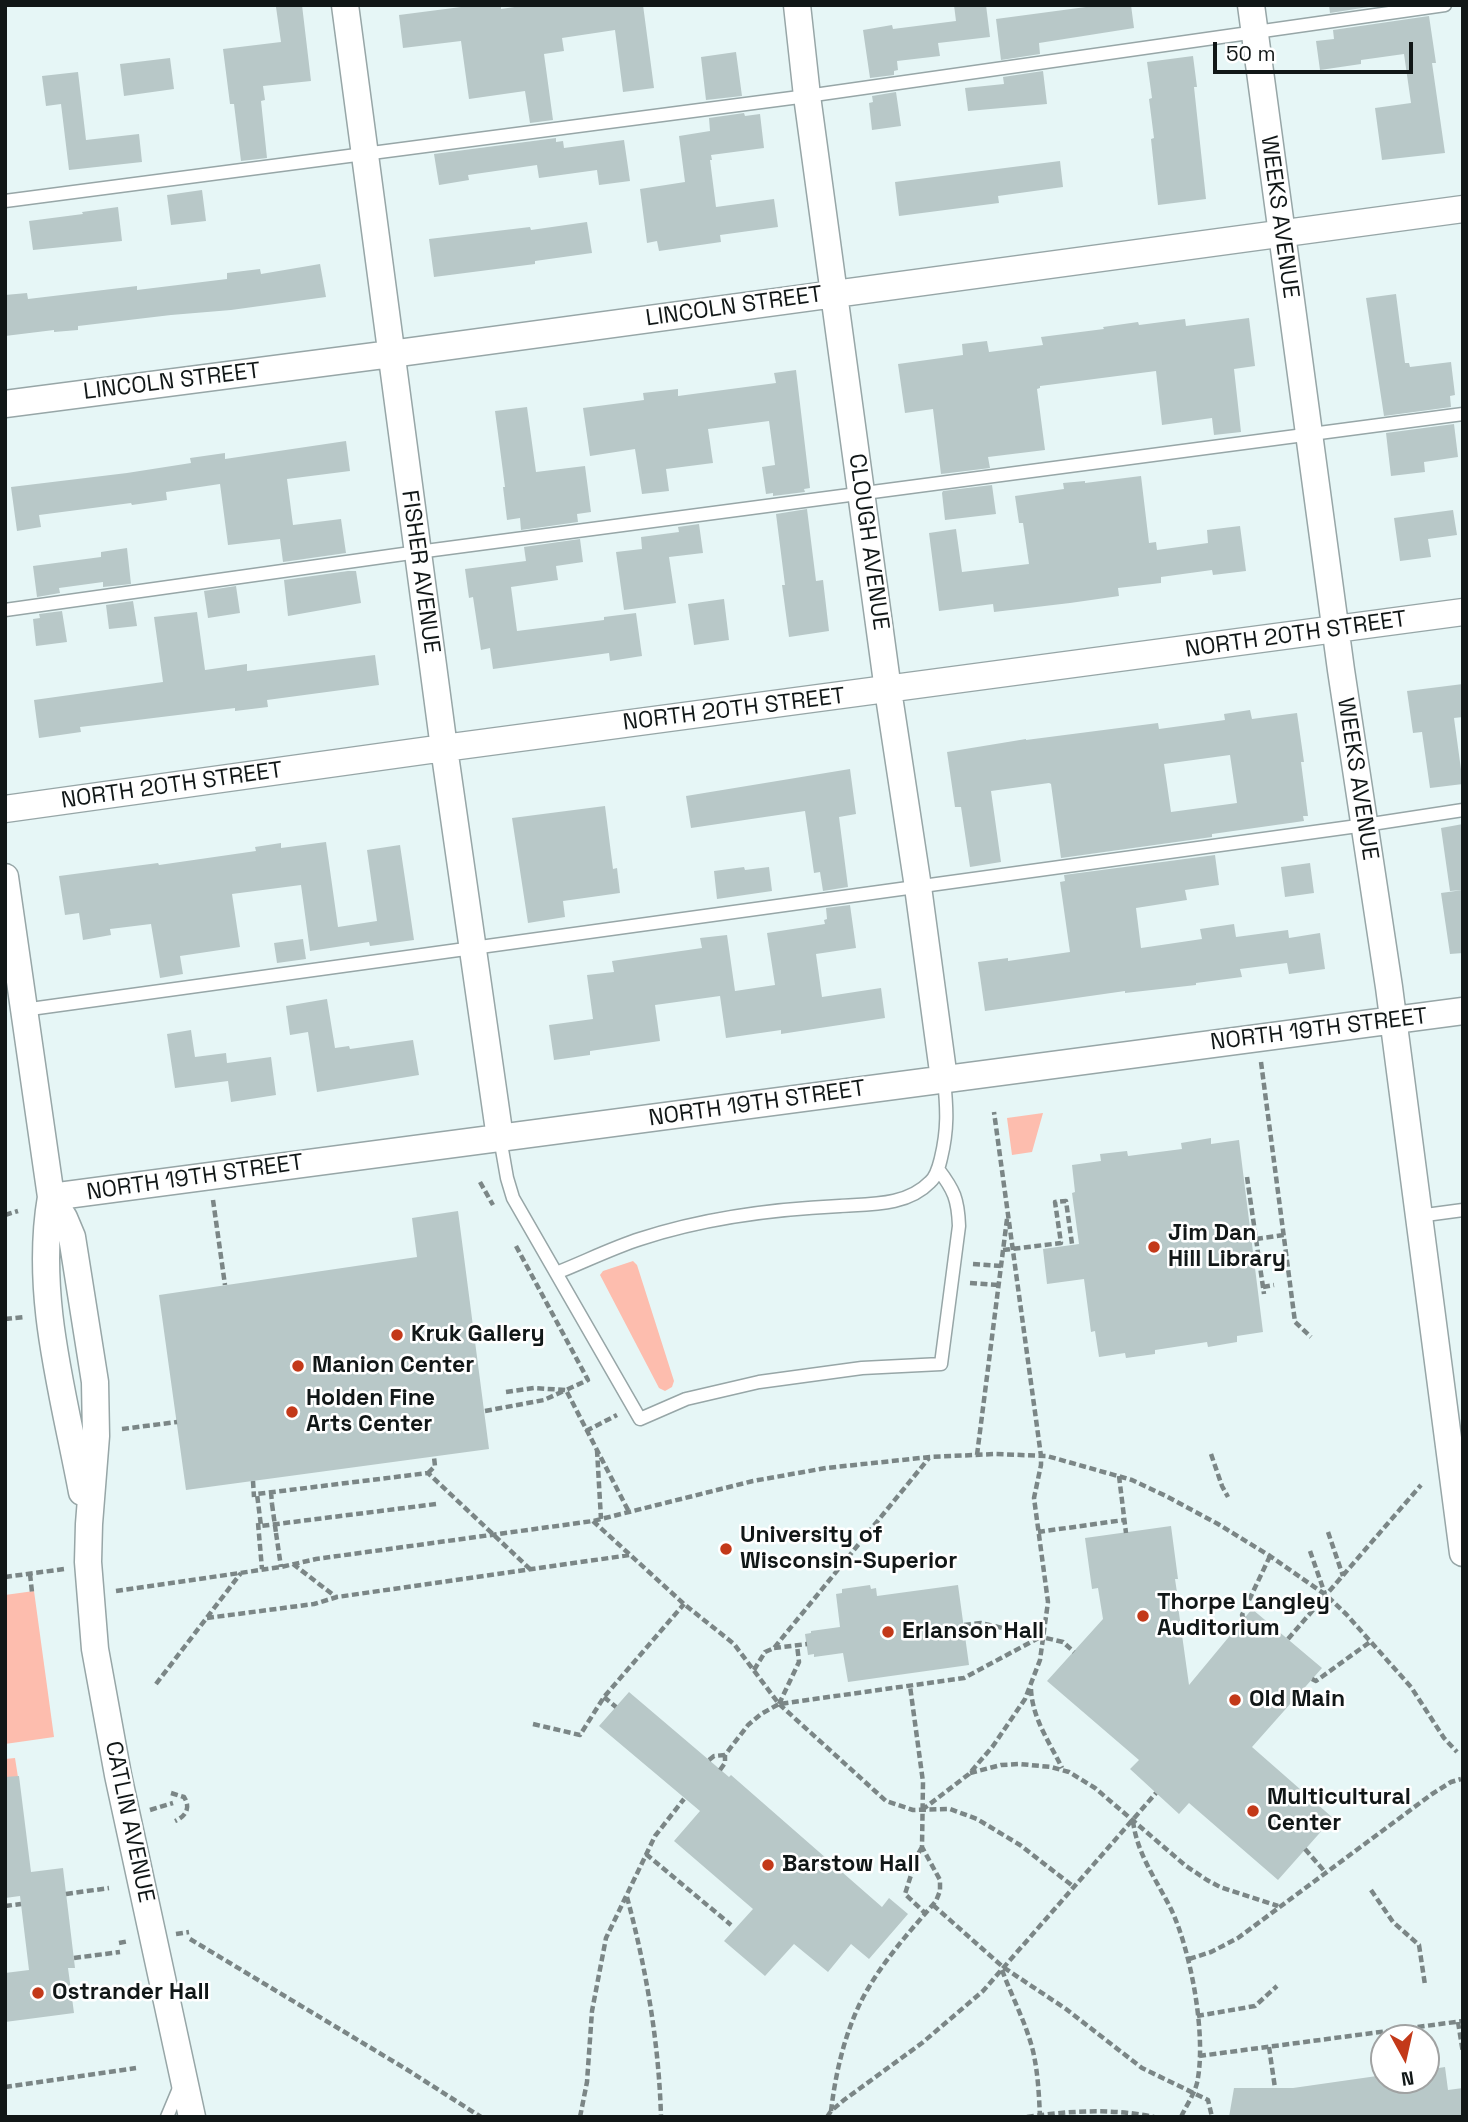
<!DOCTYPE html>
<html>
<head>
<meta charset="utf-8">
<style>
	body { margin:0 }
	#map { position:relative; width:1468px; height:2122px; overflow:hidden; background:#e6f6f6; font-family:"Space Grotesk",sans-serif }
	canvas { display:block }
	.frame { position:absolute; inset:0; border:7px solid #111717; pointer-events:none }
	.north { position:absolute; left:1370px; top:2024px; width:70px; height:70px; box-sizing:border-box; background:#fff; border:2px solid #a0a2a2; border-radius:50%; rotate:172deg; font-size:19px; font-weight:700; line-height:28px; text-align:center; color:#111717 }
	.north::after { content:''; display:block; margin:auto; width:24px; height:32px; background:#c33919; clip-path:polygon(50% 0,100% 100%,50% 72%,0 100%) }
	.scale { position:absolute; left:1213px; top:42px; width:200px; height:32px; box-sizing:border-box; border:4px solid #111717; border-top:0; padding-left:9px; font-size:21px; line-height:24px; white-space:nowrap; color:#111717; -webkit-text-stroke:5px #fff; paint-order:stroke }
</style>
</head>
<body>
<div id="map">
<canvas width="1468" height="2122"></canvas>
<div class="frame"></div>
<div class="north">N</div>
<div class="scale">50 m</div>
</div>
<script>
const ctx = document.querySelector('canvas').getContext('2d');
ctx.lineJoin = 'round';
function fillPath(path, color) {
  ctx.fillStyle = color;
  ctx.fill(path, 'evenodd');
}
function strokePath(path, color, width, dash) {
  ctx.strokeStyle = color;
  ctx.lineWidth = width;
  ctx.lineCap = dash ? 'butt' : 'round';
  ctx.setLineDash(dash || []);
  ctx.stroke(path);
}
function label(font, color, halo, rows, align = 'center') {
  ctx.font = font + ' "Space Grotesk",sans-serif';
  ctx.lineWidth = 5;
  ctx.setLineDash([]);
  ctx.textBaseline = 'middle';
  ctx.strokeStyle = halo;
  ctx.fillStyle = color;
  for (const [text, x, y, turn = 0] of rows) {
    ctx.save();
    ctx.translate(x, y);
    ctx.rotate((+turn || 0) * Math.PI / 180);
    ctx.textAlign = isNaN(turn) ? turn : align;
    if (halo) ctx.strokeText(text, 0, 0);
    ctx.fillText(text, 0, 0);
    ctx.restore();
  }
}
fillPath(new Path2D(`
	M1043,1113L1032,1152L1012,1155L1007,1118Z
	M633,1261L637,1265L674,1381L672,1387L665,1391L659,1388L600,1275L603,1271Z
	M34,1591L54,1737L5,1744V1595Z
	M15,1758L20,1790L5,1792V1759Z`), '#fdbdae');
fillPath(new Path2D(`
	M302,5L311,81L263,86L265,100L261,101L267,158L241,161L234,104H230L223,49L281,42L276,7Z
	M461,5H501V9L528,5H643L654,88L623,92L615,30L562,38L564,51L544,54L553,120L530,123L525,91L469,99L461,41L403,48L399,15L461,7Z
	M954,5H986L990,37L938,43L940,56L897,61L898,70L894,71V75L870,78L863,30L892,25L893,29L956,21Z
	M1101,5H1131L1134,28L1039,43L1040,54L1001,60L996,19Z
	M1329,5H1381L1330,13Z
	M1429,16L1436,63H1432L1445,153L1382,160L1375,108L1411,103L1404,54L1361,60V64L1320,70L1316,41L1334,39L1333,30Z
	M736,52L742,96L706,100L701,57Z
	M1193,56L1197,87H1194L1206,199L1158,205L1151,139L1154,138L1149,99L1152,98L1147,62Z
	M170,58L174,89L124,96L120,64Z
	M1043,71L1047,104L968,111L965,88L1004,84L1003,77Z
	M78,72L86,140L139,134L142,162L69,170L61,104L46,106L42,76Z
	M896,92L901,126L872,130L869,103L873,102L872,96Z
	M744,113L745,116L760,114L764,148L711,155L712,160H710L716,207L774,199L778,227L720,235L721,242L659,251L657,241L647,243L640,189L685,182L679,136L710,131L709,118Z
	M556,138V142L563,141L564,148L624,140L630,181L599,185L597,170L539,178L537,165L468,175L469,180L439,185L434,154Z
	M1060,161L1063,187L998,196L999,203L899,216L895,182Z
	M202,190L206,221L171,225L167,195Z
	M118,207L122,241L33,250L29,221L83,214L82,212Z
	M587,222L592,253L535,261V264L434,277L429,239L530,227L531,230Z
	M320,264L326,297L231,310L171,315L78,326V330L54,332V330L5,336V295L27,293L28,299L137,286V290L227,279V273L260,269L261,274Z
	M1396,294L1405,363H1409L1410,367L1451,362L1455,395L1450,396L1451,407L1384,416L1366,298Z
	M1249,318L1255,366L1234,369L1241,432L1214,435L1212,418L1162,425L1156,371L1040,386V388L1037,389L1045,450L988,457L990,468L941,474L933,409L905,413L898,364L963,355L962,344L987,341L989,352L1043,345L1041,337L1104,329L1103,327L1138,322L1139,325L1185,319L1186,326Z
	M796,370L810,488L804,489L805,492L773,496V493L766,494L762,467L775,465L769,421L708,429L713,463L666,469L669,491L642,494L635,449L590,456L583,408L644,400L643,393L678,389V396L776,383L774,373Z
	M527,407L536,472L585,466L591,512L577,514L578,522L521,530L520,518L507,520L503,487H505L495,411Z
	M1454,424L1458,457L1424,462L1425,472L1391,476L1386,433Z
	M346,441L350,471L287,479L293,525L341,519L346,553L283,562L280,539L228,545L220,484L166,492L167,500L132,505L131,503L39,515L41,527L17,531L11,487L127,473L191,463L190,458L225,453V459Z
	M1141,476L1149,543L1156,542L1157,550L1208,543L1207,530L1240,526L1246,571L1213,575L1212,570L1161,577V583L1118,588L1119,596L1070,603L994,612L993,604L939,611L929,533L956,529L962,572L1029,564L1023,523H1019L1015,496L1064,489L1063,483L1085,481V483Z
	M992,485L996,514L945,520L942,493L943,491Z
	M807,509L816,581L823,580L829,631L789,637L782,585H785L776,514Z
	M1453,510L1457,535L1428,539L1431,557L1400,561L1394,518Z
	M699,524L703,553L669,557L676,603L624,610L616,552L642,549L641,537L679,532L678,527Z
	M580,539L583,562L556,566L558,580L511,587L517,631L604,620V617L636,613L642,656L610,661L609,653L493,669L490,648L481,650L473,597L469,598L465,569L526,561L524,547Z
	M127,548L131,584L103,587V582L59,588L60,593L37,597L33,566L101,557V552Z
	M348,571H356L361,603L288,616L284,580Z
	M236,586L240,613L208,618L204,591Z
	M724,599L729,640L694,645L688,604Z
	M133,601L137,626L109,629L106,605Z
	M62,611L67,642L36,646L33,619L40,618L39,614Z
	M197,612L205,670L247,664V671L375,655L379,685L267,700L268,707L235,711V708L80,727L81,732L39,738L34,700L163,682L154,617Z
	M1463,684V717L1454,718L1463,784L1430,788L1422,732L1413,733L1407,691Z
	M1250,710L1252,719L1297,713L1304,762H1301L1308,816H1303L1304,821L1212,834V837L1061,858L1051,784L1049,783L991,791L1001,862L970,867L961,807H955L947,752L1026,739V740L1158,723L1159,729L1225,720L1224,714ZM1230,755L1237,803L1171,812L1164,764Z
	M850,769L856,814L839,817L848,887L823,891L820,872L814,873L805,811L691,828L686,796Z
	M605,806L613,869L617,868L620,893L563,901L565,917L528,923L512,818Z
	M1463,824V890L1450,891L1441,828Z
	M326,842L338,927L377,921L367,850L400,845L414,940L370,946L369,942L310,951L301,885L232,894L240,947L180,956L183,974L160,978L151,924L110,929L111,935L83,940L79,913L65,915L59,876L158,863L159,865L256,851L255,847L281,843V848Z
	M1215,855L1219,885L1185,890L1187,900L1136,908L1141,948L1202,939L1200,929L1234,924L1236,937L1288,930L1289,938L1320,933L1325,969L1289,974L1287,963L1240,969L1242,977L1196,983V985L1125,993V991L985,1011L978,962L1008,958V961L1070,952L1060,882L1065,881L1064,875Z
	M1310,863L1314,893L1285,897L1281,867Z
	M744,867L745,870L769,867L772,891L717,899L714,871Z
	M1463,890V953L1450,954L1441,893Z
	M850,905L856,948L816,954L822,997L881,988L885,1018L781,1034V1030L726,1038L720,996L655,1005L660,1041L590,1051V1055L554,1060L549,1025L593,1019L587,975L614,972L612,961L702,948L700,938L727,935L735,991L775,985L767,933L825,924L824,920L827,919L826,908Z
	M303,939L306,959L277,963L274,943Z
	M327,999L335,1048L349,1046L350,1049L413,1040L419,1075L317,1092L308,1032L290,1035L286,1006Z
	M191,1030L195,1057L226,1053L227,1063L271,1057L276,1095L231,1102L228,1081L175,1088L167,1034Z
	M1211,1138V1144L1239,1140L1263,1332L1237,1336V1342L1208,1347L1207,1342L1155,1350V1354L1126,1358L1125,1353L1099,1357L1095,1331L1091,1332L1084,1279L1047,1284L1043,1249L1079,1244L1072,1193L1075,1192L1072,1165L1101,1161L1100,1154L1127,1151L1128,1156L1182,1149L1181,1143Z
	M458,1211L489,1449L186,1490L159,1295L417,1257L412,1218Z
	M1171,1526L1178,1579H1175L1178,1599H1177L1189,1685L1252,1609L1322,1668L1252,1747L1333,1818L1278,1880L1189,1803L1179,1814L1130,1769L1139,1760L1047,1681L1103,1619L1098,1588L1092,1589L1085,1538Z
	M870,1585L871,1589L876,1588L877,1596L958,1585L969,1665L848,1682L843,1653L814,1657V1654L808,1655L805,1634L811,1633V1631L840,1627L836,1594L842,1593V1589Z
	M629,1692L729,1777L731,1775L882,1907L889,1898L908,1914L869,1959L851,1944L828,1972L794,1944L765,1976L724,1941L753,1909L674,1841L700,1811L599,1726Z
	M19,1776L31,1872L63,1868L75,1968H68L74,2013L5,2022V1973L29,1970L20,1896L5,1898V1777Z
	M1445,2067L1448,2090L1463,2088V2117H1229L1234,2088H1293L1384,2075V2080H1426V2070Z`), '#b8c8c8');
const service = new Path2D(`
	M5,201L807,96L1445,5
	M5,610L418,552L1463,414
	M23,1010L1365,825L1463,810
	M500,1138L507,1178L513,1198L640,1419L686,1399L759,1382L862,1368L941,1364L959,1226C958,1199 954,1190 938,1169
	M1418,1216L1463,1210
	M556,1273C584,1262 612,1248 640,1239C704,1218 773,1209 840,1206C870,1204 907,1206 930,1182C937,1176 939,1166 941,1158C948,1129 947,1109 944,1079
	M167,2117L180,2086`);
const minor = new Path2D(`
	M345,5L444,748L500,1138
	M797,5L807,96L888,690L918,887L944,1079
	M1251,5L1341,670L1389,987L1463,1553
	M5,404L391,354L1463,209
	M5,809L444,748L1463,612
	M5,877L51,1197C34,1296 64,1395 82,1492
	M51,1197L1463,1011
	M51,1197L64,1218L72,1237L95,1382L96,1436L89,1524L88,1562L95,1649L118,1775L192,2117`);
strokePath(service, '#97a6a7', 15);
strokePath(minor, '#97a6a7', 29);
strokePath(new Path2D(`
	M1261,1062L1295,1322L1311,1337
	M5,1123H6
	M1247,1177L1264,1294
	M480,1182L493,1205
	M213,1200L225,1285
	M5,1215L18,1211
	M1256,1239L1284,1235
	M516,1246L588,1380L566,1390L629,1512
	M1003,1250L1061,1243L1055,1202L1066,1201L1072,1244
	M973,1264L1001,1266
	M970,1283L998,1285
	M1263,1287L1274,1285
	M5,1319L24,1317
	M506,1392L534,1388L565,1390
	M485,1411L544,1400L566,1390
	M122,1429L177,1422
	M586,1431L617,1415
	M597,1450L601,1519
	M1211,1454L1222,1486L1228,1497
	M977,1455L1007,1219
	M428,1473L435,1466L434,1457
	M1119,1476L1126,1533
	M253,1481L254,1497
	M271,1492L272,1504
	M436,1504L261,1526L257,1494L428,1473L531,1570
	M593,1521L684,1604L734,1644L779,1704L886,1801L913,1810L950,1809L977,1819L1020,1845L1074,1887
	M258,1523L262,1569
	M1038,1532L1124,1520
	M1328,1532L1343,1576
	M276,1533L281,1567
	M1310,1551L1325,1594
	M293,1564L336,1597
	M30,1574L32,1592
	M5,1577L64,1569
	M116,1591L281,1567L316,1559L593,1521L753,1481L826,1468L930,1457L995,1454L1047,1456L1132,1480L1166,1496L1218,1524L1270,1556L1326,1595L1346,1614L1411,1687L1444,1738L1457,1752
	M207,1618L314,1604L337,1597L630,1555
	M1244,1619L1242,1615L1270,1556
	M1288,1639L1421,1485
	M774,1648L807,1644
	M754,1670L765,1652L774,1648L929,1458
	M1312,1679L1316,1681L1370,1642
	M156,1684L241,1573
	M1031,1689C1032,1718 1050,1743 1062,1768
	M604,1697L616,1707
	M779,1704L799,1662L797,1645
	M533,1724L580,1735L604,1697L684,1604
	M709,1760L714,1756L725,1755
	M720,1770L725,1763V1755L748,1725L761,1714L779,1704L964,1678L1044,1635
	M970,1773L1001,1765L1020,1764L1051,1767L1069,1772L1095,1788L1186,1866L1207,1880L1220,1887L1278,1906
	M171,1793L184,1797C191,1808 186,1816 175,1821
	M150,1810L173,1803
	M922,1810L969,1774L993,1746L1025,1699L1040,1660L1048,1602L1034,1498L1041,1465V1456L994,1112
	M1133,1821C1137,1854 1156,1879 1171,1909C1191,1951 1207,2037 1197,2083C1194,2095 1186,2106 1181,2117
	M922,1847L917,1856L905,1894L925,1913
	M1305,1849L1325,1872
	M646,1854L731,1925
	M1371,1890L1393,1922L1419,1945L1425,1985
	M66,1894L109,1888
	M627,1897C646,1968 659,2043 661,2117
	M933,1905L1003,1967L1066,2009L1142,2068L1208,2100L1212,2117
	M5,1906L21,1904
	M176,1934L189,1932
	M190,1939L406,2069L481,2117
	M119,1943L129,1941
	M74,1958L120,1952
	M1189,1959L1211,1952L1238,1938L1432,1794L1451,1782L1461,1779
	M1002,1970C1012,1997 1026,2023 1033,2051C1038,2073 1039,2095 1040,2117
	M1197,2016L1255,2006L1277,1986
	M1458,2022L1463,2053
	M1269,2047L1275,2088
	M1199,2056L1463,2021
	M5,2087L136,2068
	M831,2111C836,2069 847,2023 869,1987C888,1955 912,1929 936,1901L940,1891V1880L922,1847L923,1782L910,1686
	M580,2117L587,2082L592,2011L606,1938L655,1836L684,1799
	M827,2117L831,2111L844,2100L922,2043L983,1991L1156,1793
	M1027,2117C1068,2111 1112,2108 1154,2117`), '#7b8686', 4.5, [7, 3.5]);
strokePath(service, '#fff', 12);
strokePath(minor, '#fff', 26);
strokePath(new Path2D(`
	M272,1504L276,1533
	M964,1625L981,1623L1063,1642L1074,1652`), '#7b8686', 4.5, [7, 3.5]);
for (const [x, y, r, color] of [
	[1154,1247,7,"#c33919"],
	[397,1335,7,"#c33919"],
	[298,1366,7,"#c33919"],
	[292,1412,7,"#c33919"],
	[726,1549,7,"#c33919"],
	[1143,1616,7,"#c33919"],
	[888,1632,7,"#c33919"],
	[1235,1700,7,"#c33919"],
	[1253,1811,7,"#c33919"],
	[768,1865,7,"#c33919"],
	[38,1993,7,"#c33919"]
]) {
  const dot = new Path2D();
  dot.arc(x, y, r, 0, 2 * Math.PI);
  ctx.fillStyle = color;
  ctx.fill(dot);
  strokePath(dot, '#fff', 2.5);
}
label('23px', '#111717', '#fff', [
	["WEEKS AVENUE",1279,217,82],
	["LINCOLN STREET",734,307,-8],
	["LINCOLN STREET",172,382,-7],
	["CLOUGH AVENUE",868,542,82],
	["FISHER AVENUE",420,572,82],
	["NORTH 20TH STREET",1296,635,-8],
	["NORTH 20TH STREET",734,710,-7],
	["WEEKS AVENUE",1357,779,81],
	["NORTH 20TH STREET",172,786,-8],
	["NORTH 19TH STREET",1319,1030,-7],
	["NORTH 19TH STREET",757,1104,-8],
	["NORTH 19TH STREET",195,1178,-8],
	["CATLIN AVENUE",129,1822,78]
]);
label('bold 23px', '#111717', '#fff', [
	["Jim Dan",1168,1234],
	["Hill Library",1168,1260],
	["Kruk Gallery",411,1335],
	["Manion Center",312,1366],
	["Holden Fine",306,1399],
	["Arts Center",306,1425],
	["University of",740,1536],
	["Wisconsin-Superior",740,1562],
	["Thorpe Langley",1157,1603],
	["Auditorium",1157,1629],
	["Erlanson Hall",902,1632],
	["Old Main",1249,1700],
	["Multicultural",1267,1798],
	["Center",1267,1824],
	["Barstow Hall",782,1865],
	["Ostrander Hall",52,1993]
], 'left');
</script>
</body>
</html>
